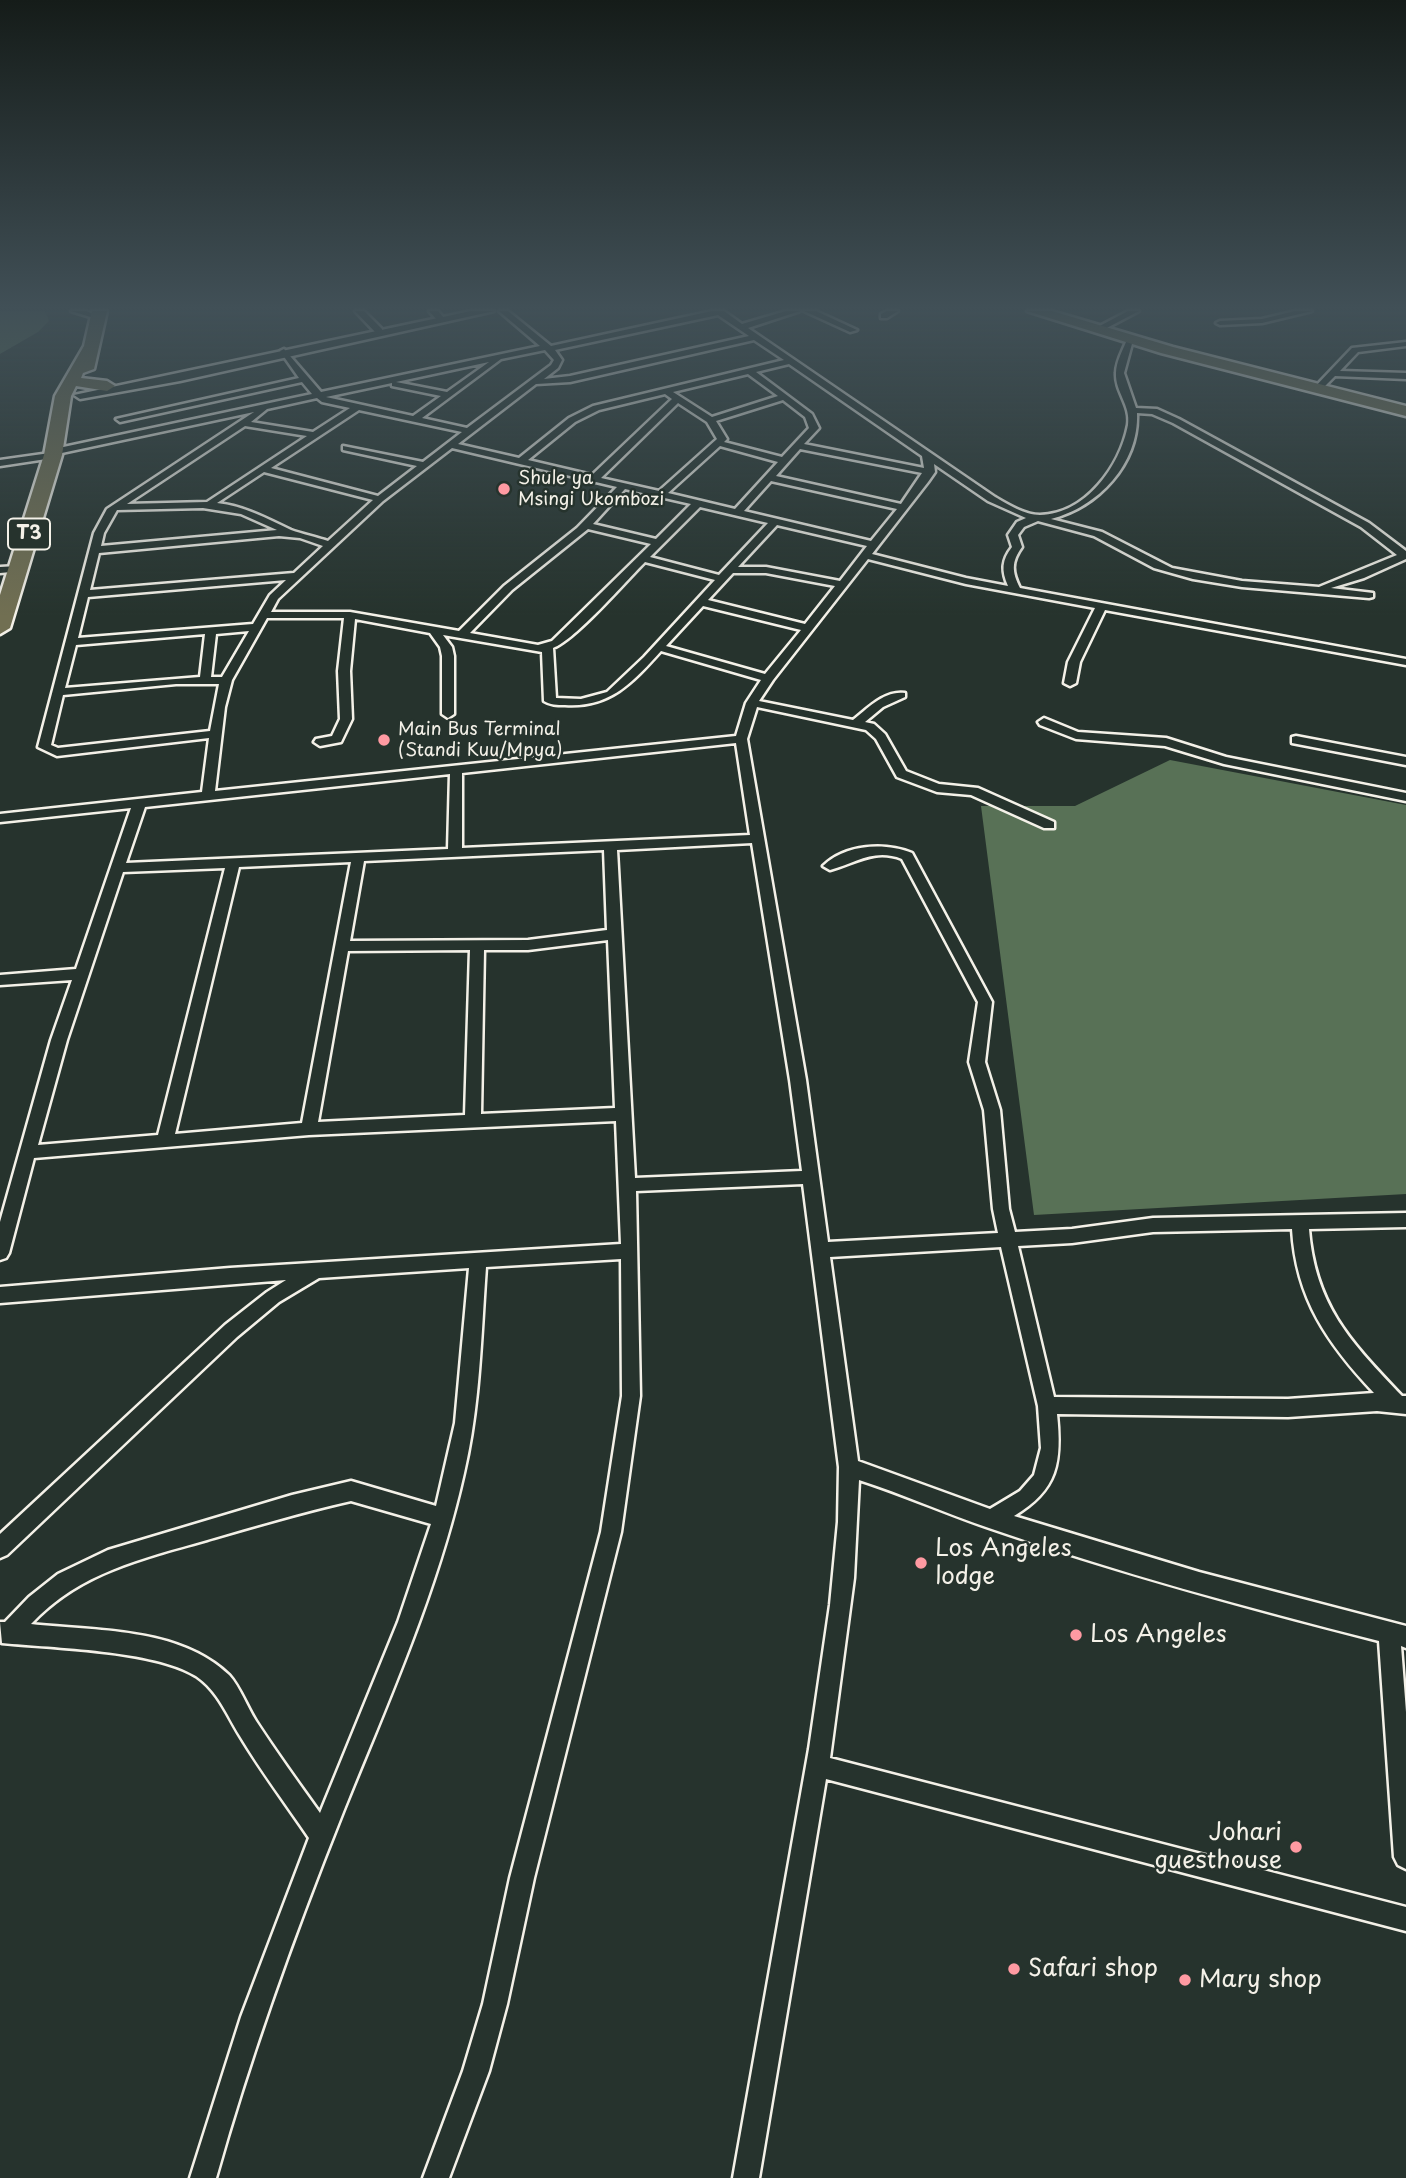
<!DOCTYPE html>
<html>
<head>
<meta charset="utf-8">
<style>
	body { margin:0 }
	canvas { display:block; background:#26332d }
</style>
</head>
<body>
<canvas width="1406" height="2178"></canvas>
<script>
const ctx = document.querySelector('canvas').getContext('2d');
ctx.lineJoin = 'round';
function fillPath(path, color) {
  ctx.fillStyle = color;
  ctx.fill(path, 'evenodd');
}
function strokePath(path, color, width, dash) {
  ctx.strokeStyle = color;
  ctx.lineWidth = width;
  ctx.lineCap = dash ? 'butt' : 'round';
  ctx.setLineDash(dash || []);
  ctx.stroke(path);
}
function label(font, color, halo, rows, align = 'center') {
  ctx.font = font + ' "Playpen Sans",sans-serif';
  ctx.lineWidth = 5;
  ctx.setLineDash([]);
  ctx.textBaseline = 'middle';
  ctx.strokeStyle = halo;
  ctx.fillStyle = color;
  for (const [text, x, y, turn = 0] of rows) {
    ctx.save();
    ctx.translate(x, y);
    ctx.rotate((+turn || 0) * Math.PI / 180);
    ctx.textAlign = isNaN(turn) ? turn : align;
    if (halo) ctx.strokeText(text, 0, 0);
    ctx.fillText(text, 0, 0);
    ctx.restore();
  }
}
fillPath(new Path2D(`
	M0,311H45L49,321L38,332L0,354Z
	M1170,760L1406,805V1194L1034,1215L981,806H1075Z`), '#587156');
const street = new Path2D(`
	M71,311H86L101,317L97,319Z
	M355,311H364L382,329V333H376Z
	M429,311H438L444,318L437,320Z
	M499,311H508L551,346L712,311H724L742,324L786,311H800L748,328L995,497C1007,504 1025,515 1040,515C1086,514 1120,466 1128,425C1131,405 1115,392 1116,373C1116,362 1122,352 1126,342L1133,340L1124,373L1136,408L1157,409L1179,419L1369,523L1406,551V559L1364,578L1331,588L1373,593V597L1369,598L1242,587L1193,579L1154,568L1094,536L1038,521L1024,527L1018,535L1022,547C1011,562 1012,572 1020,588L1406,659V665L1105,610L1080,662L1076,683L1070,686L1064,683L1068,662L1095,608L966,584L868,559L773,680L759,701L853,720C868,708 885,690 905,693V697L883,707L865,722L874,724L885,734L906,771L939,784L978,788L1054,822V828H1044L971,795L937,792L897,777L876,739L866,730L757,707L747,739L806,1080L828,1242L998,1233L993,1209L984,1110L969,1062L978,1002L902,859C874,848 856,863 830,870L823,866C845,844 885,842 912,853L992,1002L985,1062L1000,1110L1009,1209L1015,1232L1072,1229L1153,1218L1406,1213V1227L1309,1229C1315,1306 1351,1342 1402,1396H1406V1414L1377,1411L1288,1417L1057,1414C1062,1462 1058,1490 1014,1516L1199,1572L1406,1626V1648L1401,1646L1406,1712V1869L1398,1865L1394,1857L1379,1641C1248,1608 1117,1572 989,1528C945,1513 903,1494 859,1480L854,1578L830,1758L1406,1907V1931L826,1779L759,2178H733L809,1749L830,1605L838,1522L839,1467L803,1184L636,1191L640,1396L621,1532L534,1878L507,2004L489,2071L449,2178H423L463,2071L483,2004L510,1878L601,1532L622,1396L621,1259L486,1267C481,1336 480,1405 464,1473C438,1590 388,1701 343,1812C295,1932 251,2053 216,2178H190L241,2017L309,1838C286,1804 261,1771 240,1736C227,1715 218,1691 196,1676C154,1650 53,1648 2,1643L0,1622H5L29,1597L58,1574L108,1550L292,1495L351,1481L436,1506L455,1423L469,1268L319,1278L279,1302L237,1337L7,1555L0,1558V1534L225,1325L267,1292L286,1280L0,1303V1287L230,1268L621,1244L616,1121L309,1135L34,1158L9,1253L6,1258L0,1260V1222L51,1040L72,980L0,985V975L76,969L131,808L0,822V814L202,792L209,738L57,756L38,747L94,533L107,509L254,412L57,454L53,458L0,466V460L50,453L54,449L312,394L302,382L120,422L116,419L299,378L280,351L284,349L321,392L540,346ZM718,315L749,336L570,376L544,379L558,368L562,360L555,350ZM754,340L784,360L593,406L569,418L519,458L458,444L536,384L570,382ZM545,350L554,360L551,365L467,428L422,418L501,359ZM489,362L447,392L396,382ZM789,364L922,456L924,468L804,444L819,428L812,414L756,372ZM748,374L778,396L712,417L673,392ZM392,383V386L441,396L413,416L326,397ZM665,394L672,399L592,475L528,460L575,422L599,410ZM317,398L322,402L350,408L313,432L251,422L267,409ZM783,400L805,417L809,428L782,457L724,442L727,439L716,421ZM678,403L707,422L717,439L659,491L601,478ZM359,410L462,432L423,462L343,446V450L417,466L378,496L271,468ZM1137,413L1152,414L1173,423L1361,527L1397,555L1319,587L1242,581L1172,568L1102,532L1051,519C1098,507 1139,464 1137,413ZM245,426L307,436L207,502L127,504ZM720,446L778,462L735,509L668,493ZM452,448L617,487L577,528L504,586L459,631L350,612H271L278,599L383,501ZM800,449L922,473L901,504L776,476ZM934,464L988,501L1026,518L1017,522L1008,535L1012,547C1002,560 1001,570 1008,586L966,578L872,554L928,482L935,472ZM264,472L373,500L328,541C316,537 302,534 291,530C266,518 244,506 217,503ZM771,481L897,509L871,541L744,511ZM625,489L691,504L656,539L593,524ZM700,507L768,523L719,575L650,557ZM203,508L241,514L277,530L101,546L104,533L117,510ZM777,525L867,546L840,581L766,567H738ZM588,529L651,544L552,641L538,645L470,633L512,590ZM279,536L300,538L323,546L294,573L90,590L99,553ZM645,562L715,580L644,657L607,692L581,699L556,698L553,648C575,640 626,581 645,562ZM733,573H766L835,586L805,624L708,600ZM286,580L270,595L253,624L78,638L88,597ZM703,606L801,630L765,674L666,646ZM267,618H344L338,671L340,719L332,736L316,739L314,742L320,746L341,742L352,719L350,671L355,619L430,633L440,647L442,656V714L448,718L454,714V656L452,647L443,635L542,652L544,701C550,705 557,705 565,705C610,708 633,682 661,651L761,680L746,703L736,736L215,791L225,707L232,680ZM249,631L222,677H211L216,634ZM205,634L200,677L65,688L76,645ZM176,684H219L210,731L58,748L51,745L63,695ZM736,743L750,835L462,848V773ZM450,774L448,849L126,863L145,807ZM752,843L790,1080L802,1171L635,1178L617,850ZM604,850L607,930L528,940L350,941L364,861ZM351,862L302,1123L175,1134L239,867ZM225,868L158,1135L38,1145L67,1040L123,872ZM608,940L615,1108L481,1114L484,950H528ZM470,950L465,1115L318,1122L348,951ZM1292,1229C1296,1299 1328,1344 1374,1393L1288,1399L1054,1397L1018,1246L1072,1243L1153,1232ZM1001,1247L1038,1406L1041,1448L1034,1475L1020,1491L990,1509L858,1461L830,1257ZM351,1501L431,1524L398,1622L320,1813C298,1782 276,1752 256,1721C247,1707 240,1687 229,1675C179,1627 95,1631 31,1624C80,1572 141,1559 207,1540C255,1526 302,1512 351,1501Z
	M804,311H816L857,330L850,332Z
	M887,311H898L887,318H881V314Z
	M1128,311H1139L1101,331L1094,329Z
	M1295,311H1312L1262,323L1220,325L1216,323L1220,321L1262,319Z
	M1406,342V346L1358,352L1340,371L1406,373V379L1335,376L1320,391L1313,389L1352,348Z
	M18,566L23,569L22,571L0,573V567Z
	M1044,718L1078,732L1166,738L1226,757L1406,793V801L1224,764L1165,746L1076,739L1040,725L1038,722Z
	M1296,736L1406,757V765L1292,743V737Z`);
const secondary = new Path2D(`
	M471,311H494L180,381L80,399L74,395Z`);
const highway = new Path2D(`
	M92,311H107L94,369L83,373L81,378L107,381L115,386L107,391L76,386L71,396L62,455L10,628L0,634V595L44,455L55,396L84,346Z
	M1027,311H1052L1173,347L1406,406V416L1161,353Z`);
strokePath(street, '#f4f1e8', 5);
strokePath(secondary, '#f4f1e8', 5);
strokePath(highway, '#f4f1e8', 5);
fillPath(street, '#26332d');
fillPath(secondary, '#26332d');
fillPath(highway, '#716f52');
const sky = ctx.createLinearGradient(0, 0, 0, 616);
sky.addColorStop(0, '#151c19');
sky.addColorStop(0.5, '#415057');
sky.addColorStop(1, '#41505700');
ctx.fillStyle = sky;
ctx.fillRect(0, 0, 1406, 616);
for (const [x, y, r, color] of [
	[504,489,7,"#ff9aa2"],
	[384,740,7,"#ff9aa2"],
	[921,1563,7,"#ff9aa2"],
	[1076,1635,7,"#ff9aa2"],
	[1296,1847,7,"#ff9aa2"],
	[1014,1969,7,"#ff9aa2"],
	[1185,1980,7,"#ff9aa2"]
]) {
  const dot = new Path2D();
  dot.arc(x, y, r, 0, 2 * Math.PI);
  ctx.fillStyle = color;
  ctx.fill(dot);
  strokePath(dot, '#26332d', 2.5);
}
label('18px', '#f4f1e8', '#26332d', [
	["Shule ya",518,479],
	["Msingi Ukombozi",518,500],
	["Main Bus Terminal",398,730],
	["(Standi Kuu/Mpya)",398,751]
], 'left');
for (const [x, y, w] of [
	[29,534,42]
]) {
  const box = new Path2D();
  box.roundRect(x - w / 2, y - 15.5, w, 31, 5);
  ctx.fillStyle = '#26332d';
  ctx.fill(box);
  strokePath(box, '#f4f1e8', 2);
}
label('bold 19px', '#f4f1e8', null, [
	["T3",29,534]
]);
label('24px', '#f4f1e8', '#26332d', [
	["Los Angeles",935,1549],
	["lodge",935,1577],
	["Los Angeles",1090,1635],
	["Johari",1282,1833,"right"],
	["guesthouse",1282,1861,"right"],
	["Safari shop",1028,1969],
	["Mary shop",1199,1980]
], 'left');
</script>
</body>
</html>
